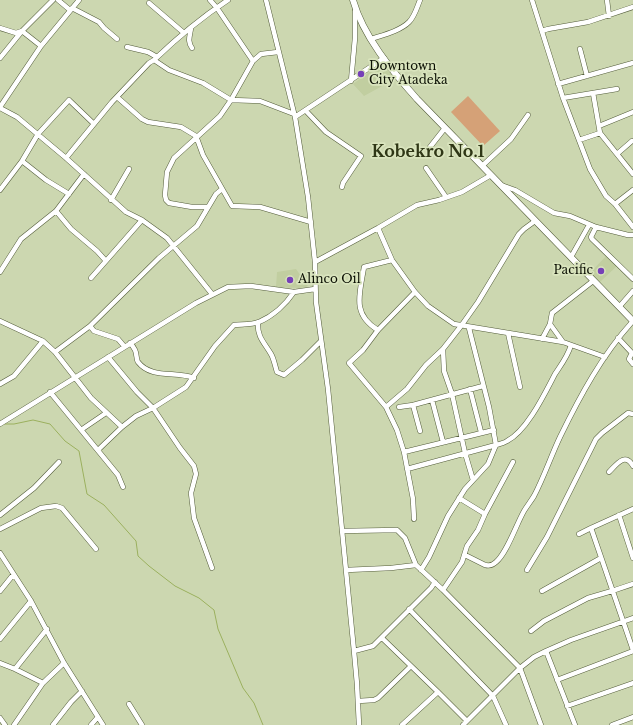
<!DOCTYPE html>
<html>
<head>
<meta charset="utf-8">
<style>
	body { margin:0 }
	canvas { display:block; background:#ccd7b0 }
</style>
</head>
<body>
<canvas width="633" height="725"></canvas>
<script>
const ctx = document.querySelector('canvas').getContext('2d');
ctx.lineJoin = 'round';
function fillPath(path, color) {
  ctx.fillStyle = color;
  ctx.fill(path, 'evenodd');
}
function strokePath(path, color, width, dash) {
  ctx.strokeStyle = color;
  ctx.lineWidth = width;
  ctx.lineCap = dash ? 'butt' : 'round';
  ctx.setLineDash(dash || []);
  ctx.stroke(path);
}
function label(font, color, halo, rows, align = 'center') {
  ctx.font = font + ' "Libre Baskerville",serif';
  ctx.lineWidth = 3.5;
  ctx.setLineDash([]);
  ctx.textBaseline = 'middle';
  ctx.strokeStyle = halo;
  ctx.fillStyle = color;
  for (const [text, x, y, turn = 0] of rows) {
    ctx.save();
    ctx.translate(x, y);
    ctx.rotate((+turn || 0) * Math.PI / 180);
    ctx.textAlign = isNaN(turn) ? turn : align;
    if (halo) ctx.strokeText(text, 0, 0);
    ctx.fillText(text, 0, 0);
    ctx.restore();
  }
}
fillPath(new Path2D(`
	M383,62L395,79L364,96L353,84Z
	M606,256L617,266L600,282L590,273Z
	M296,269L301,276L311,274L309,284L306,287L299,288L276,287L277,272Z`), '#c1cea0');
fillPath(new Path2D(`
	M468,96L500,131L483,146L451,112Z`), '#d5a177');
strokePath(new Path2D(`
	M5,424H14L33,420L50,424L65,441L79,451L87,494L104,505L136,541L138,556L149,566L175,586L199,598L214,610L218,629L243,688L254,703L263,725`), '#9bb05e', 1);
const minor = new Path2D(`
	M58,0L70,10
	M210,0L217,8L253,61
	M266,0L295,117L308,197L315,262L316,302L328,389L354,651L357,684L359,725
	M532,0L563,98L590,169L606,196L615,204L633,227
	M607,0L609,16
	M149,3L184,33
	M72,8L99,22L104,28L117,39
	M0,28L16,33L22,31L41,46
	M191,28C190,36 187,41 192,48
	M542,31L548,29L588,22L633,7
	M371,39C383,35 400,31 409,22C415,16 417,7 420,0
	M127,47L148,52L157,57
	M580,49L587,76
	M0,58L22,31L53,0
	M154,60L169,70L203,83L231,100L260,101L294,114
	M351,81L355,38V11
	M558,84L633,63
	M593,93L600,133L633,174
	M117,97L142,119L148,122L181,127L196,136L203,155L232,206L260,207L311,222
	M563,98L617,89
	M0,107L41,46L79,0
	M0,108L17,117L66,158L126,212L142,220L167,238L212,294
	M306,111L326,132L361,156L343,183L342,187
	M295,117L384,58
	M599,126L633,112
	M579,140L600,133
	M430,147L445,128
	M617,154L632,141
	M66,158L112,102L149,63L154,60C177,38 202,17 228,0
	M22,161L46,180L69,194
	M482,166L511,139L528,115
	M426,168L446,197
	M501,185L515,190L554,213L570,216L596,227L628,235H633
	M0,190L22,161L38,134L69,100L94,124
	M111,200L129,169
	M615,204L633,190
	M208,207H192L169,203L166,200L165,195L167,172L174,158L220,116L231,100L253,61L261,54L278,52
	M56,211L71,229L97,251L106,261
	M596,227L591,237L592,239L633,279
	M378,228L392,260L415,292L428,306L454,324L563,342L605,357
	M571,257L589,225
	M315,262L378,228L417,205L439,200L462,192L491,175
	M0,272L21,239L56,211L84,174
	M91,278L142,220
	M619,307L633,291
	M0,321L43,341L55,352L91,398L122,427L136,416L153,408L186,387L215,346L234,325C241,324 251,325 259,322C273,316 286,304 294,292
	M258,322C257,337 264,342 271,354C274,359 275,366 277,372L284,375L302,360L321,341
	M550,324L563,342
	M90,326L94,331L118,339L124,346
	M378,330C351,314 360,293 364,267L392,260
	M508,333L520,387
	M618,338L632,353L629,359L633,364
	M542,339L550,324L552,313L593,281
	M130,343C132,345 134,348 135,350C137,354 136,359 138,362C151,379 176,371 194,378
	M443,349L444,371L452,394L465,453L473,480
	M55,352L90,326L159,258L197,226L216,194L222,189
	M108,357L137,392L153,408L180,448L194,466L196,474L191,493L194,518L212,568
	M0,384L14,376L43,341
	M470,389L481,432
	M50,392L118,475L123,487
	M432,400L443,442
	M413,405L420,431
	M386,407L407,389L426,365L443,349L461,326L478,302L519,234L524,229L535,221
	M399,407L413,405L483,386
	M0,424L196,303L228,287L251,286L294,292L315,289
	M81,430L106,413
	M98,450L122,427
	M404,452L494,430
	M407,469L496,445C500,444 504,443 507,441C527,431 545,393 555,374C561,365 568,356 571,345
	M609,472C617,464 625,452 633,466
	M459,498L485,514
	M0,515L34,488L59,462
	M619,515L633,558
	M414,519L413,499L404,452L397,430L386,407L349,363L363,350L378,330L415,292
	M591,528L633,650
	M0,529L41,508L56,506L62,508L96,549
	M342,531L397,530L405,538L416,565L443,590L520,668L541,725
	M579,534L591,528L633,509
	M0,553L31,601L64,663L103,725
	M465,555L485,565C489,566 493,565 496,562C507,553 516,525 524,511C527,506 531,501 534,496C544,477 551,456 560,437C580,396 602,355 633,321
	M346,570L391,568L416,565
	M421,570L429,557L448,516L465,489L488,464L496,445L489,407L469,328
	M527,570L547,537L596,439L602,433L628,413L633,414
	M443,590L462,562L467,546L478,530L485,514L513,462
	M0,591L13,575
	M542,591L601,558
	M409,609L493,696L506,725
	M531,631L544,621L588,598L612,591L633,584
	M382,638L438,692L467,721
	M0,639L31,601
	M354,651L373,646L431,588L435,582
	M546,651L575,725
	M0,663L15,669L43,683
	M15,669L47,629
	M557,680L633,651
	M358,701L374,700L378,698L411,666
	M129,704L142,725
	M567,706L633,683
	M0,718L5,725
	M14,725L43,683L64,663
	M53,725L71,702L82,691
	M91,725L98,717
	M402,725L438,692
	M463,725L520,668L534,657L546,651L571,640L633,618
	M612,725L633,717`);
const major = new Path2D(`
	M353,0C363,36 392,71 417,99L633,321`);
strokePath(minor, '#545d3b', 5.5);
strokePath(major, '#545d3b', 7);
strokePath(minor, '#fff', 4.5);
strokePath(major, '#fff', 6);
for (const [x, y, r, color] of [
	[361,74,4,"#7640b7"],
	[601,271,4,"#7640b7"],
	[290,280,4,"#7640b7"]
]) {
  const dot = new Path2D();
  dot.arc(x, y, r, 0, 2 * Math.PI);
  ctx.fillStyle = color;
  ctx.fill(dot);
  strokePath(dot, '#d9e4bd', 1.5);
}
label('12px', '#0b0f03', '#d9e4bd', [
	["Downtown",369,67],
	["City Atadeka",369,81],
	["Pacific",593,271,"right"],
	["Alinco Oil",298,280]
], 'left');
label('bold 16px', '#2f3716', '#d9e4bd', [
	["Kobekro No.1",428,152]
]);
</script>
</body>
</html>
